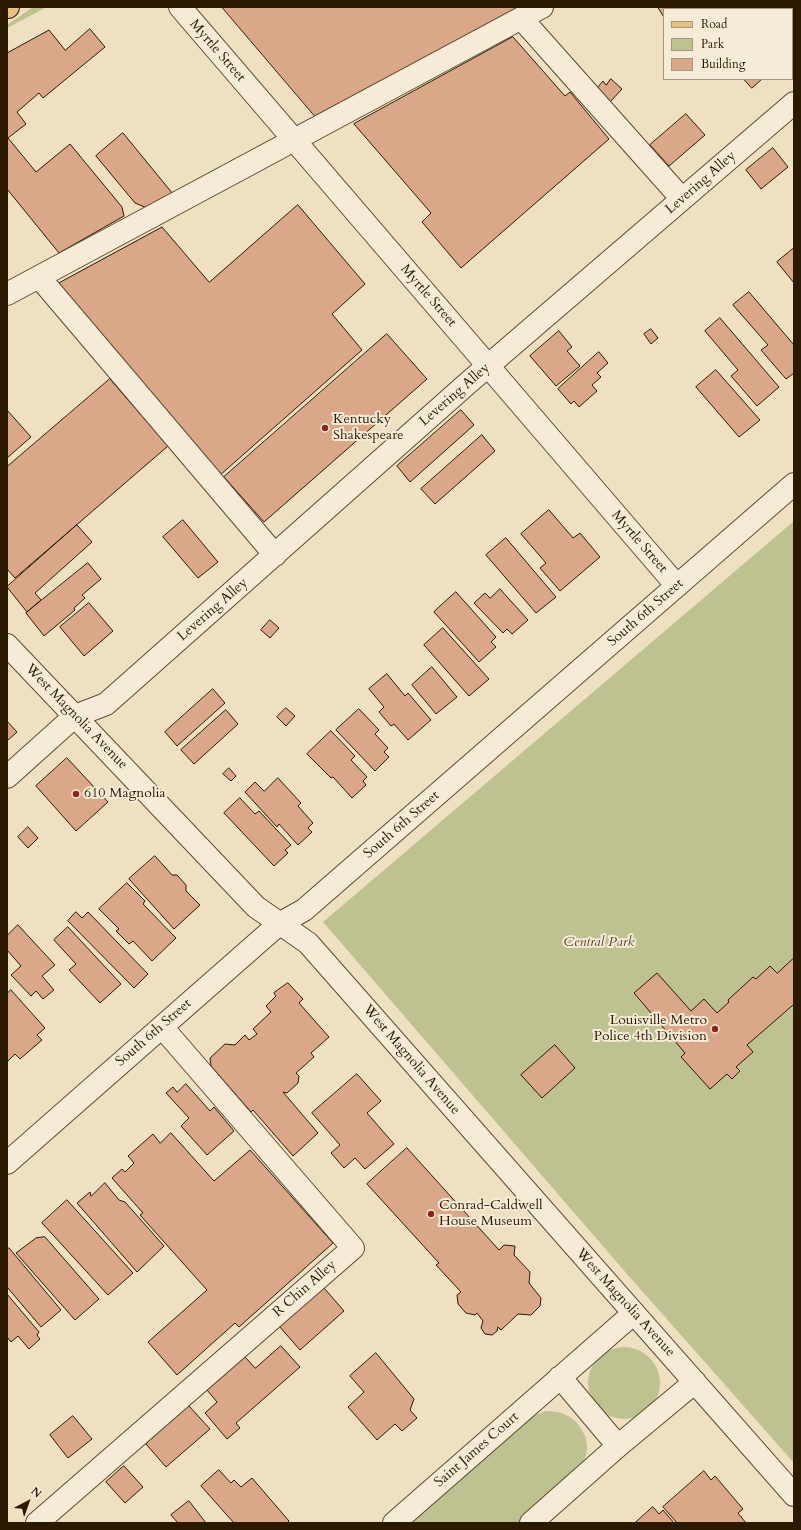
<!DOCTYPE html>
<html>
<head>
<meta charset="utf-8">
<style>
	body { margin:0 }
	#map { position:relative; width:801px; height:1530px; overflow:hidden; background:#f0e0c2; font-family:Cardo,serif }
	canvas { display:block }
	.frame { position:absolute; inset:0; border:8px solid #2b1901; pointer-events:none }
	.legend { position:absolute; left:663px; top:8px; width:130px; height:72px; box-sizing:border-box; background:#f5ebd7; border:1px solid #a49781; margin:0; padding:5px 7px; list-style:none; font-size:12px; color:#2b1901 }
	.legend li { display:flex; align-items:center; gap:8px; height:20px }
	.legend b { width:20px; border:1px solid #a49781 }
	.north { position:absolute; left:8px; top:1482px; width:40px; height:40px; -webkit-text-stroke:3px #f5ebd7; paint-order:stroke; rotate:41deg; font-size:11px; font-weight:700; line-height:16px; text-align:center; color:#2b1901 }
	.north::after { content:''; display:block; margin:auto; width:14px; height:18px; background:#2b1901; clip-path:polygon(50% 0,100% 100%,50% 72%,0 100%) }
</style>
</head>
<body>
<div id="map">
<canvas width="801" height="1530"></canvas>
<div class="frame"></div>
<ul class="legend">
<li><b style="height:5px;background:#e8c081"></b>Road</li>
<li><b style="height:11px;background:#bec190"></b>Park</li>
<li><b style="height:11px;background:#daa888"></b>Building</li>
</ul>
<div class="north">N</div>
</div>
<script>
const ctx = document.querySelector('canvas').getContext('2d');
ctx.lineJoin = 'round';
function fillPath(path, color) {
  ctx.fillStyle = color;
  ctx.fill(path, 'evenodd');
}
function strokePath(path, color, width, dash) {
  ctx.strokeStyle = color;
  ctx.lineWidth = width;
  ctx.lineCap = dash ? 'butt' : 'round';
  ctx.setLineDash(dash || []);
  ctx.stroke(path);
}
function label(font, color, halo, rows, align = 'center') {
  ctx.font = font + ' Cardo,serif';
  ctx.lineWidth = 4;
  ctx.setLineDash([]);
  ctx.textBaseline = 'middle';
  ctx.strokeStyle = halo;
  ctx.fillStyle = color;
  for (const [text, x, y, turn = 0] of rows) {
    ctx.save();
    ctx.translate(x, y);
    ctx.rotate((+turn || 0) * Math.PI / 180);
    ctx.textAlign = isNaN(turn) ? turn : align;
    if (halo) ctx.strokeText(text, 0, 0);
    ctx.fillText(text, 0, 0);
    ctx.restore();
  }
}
fillPath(new Path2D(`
	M33,7H47L7,28V25Z
	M794,521V1463L627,1274L323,922Z
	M588 1383a36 36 0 1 1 72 0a36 36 0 1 1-72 0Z
	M546,1411C560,1411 572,1415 580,1427C600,1456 573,1476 554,1493C542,1503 531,1513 519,1523H409L533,1416Z`), '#bec190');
const building = new Path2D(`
	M222,7H519L315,116Z
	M658,7H690L691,9H664V17Z
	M792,26L794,29V53L792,55Z
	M90,29L105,47L43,98L39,93L17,112L26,124L8,138L36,172L70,144L122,207L124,216L59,253L7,189V53L49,30L65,50Z
	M513,37L565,96L570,92L609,139L461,268L422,222L431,213L354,124Z
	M611,79L622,89L609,103L596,89L603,81L606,85Z
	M744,79H762L752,88Z
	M686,114L705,135L669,166L650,145Z
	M123,133L173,194L147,208L135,203L96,156Z
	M773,148L788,167L761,189L746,170Z
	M298,205L365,284L332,314L362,350L219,476L55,285L162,227L209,282Z
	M794,248V283L777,262Z
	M749,292L794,345V373L786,379L761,350L768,345L733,305Z
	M720,318L779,387L757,406L731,376L738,370L705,331Z
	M651,329L658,338L651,344L644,334Z
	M559,331L572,347L567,351L580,366L556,386L530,356Z
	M387,334L427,379L264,522L224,477Z
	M599,352L608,363L597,373L601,377L592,385L597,391L579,407L574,401L571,404L558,389Z
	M716,370L760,420L739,437L696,387Z
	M110,379L168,446L15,578L7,569V467Z
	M7,410L31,437L7,458Z
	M461,410L474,425L410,482L397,466Z
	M482,435L495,451L435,504L421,489Z
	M549,510L573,538L580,533L600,557L560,591L540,568L546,563L521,534Z
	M183,520L218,562L198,578L163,537Z
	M77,525L92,542L35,593L41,600L27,612L7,587Z
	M506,538L556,597L536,613L486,555Z
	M88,563L101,579L82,595L85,598L74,608L75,610L44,636L26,613Z
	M500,589L528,620L512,634L507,629L503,633L474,603L485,593L490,598Z
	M456,592L496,637L491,642L496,647L479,662L434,612Z
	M89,603L113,631L84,656L60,627Z
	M270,620L279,628L270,638L261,630Z
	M443,628L489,679L469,696L424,645Z
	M432,667L457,697L436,714L412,685Z
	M387,674L405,696L408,693L431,720L408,740L394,724L391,726L379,712L384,707L369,689Z
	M213,689L225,703L177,746L165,732Z
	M286,708L295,716L286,726L277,717Z
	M359,709L379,730L375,734L388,748L384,752L389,757L375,771L336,730Z
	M226,710L238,724L194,764L181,750Z
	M7,721L17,732L7,741Z
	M331,731L355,756L351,760L367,777L363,781L366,785L352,798L333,777L331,778L307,754Z
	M67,758L108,802L76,831L36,786Z
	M229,768L236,776L231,781L223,774Z
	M278,778L301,803L298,806L313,823L308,828L312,832L298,845L279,824L277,827L245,792L255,782L264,791Z
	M240,798L255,814L259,811L291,845L285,850L288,853L274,866L224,813Z
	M28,827L38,838L28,848L18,837Z
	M155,856L172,875H177L186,885V891L200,905L174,929L129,879Z
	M127,883L145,901L143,904L176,938L152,961L133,941L129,944L116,931L119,929L99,909Z
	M76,912L82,918L88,912L148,974L134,988L68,921Z
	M18,925L55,965L42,976L54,990L43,999L36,991L31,996L11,975L21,966L7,950V936Z
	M68,927L121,984L100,1003L69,970L76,964L54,940Z
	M794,958V1006L793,1005L747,1045L753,1052L736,1067L740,1071L732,1079L727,1074L710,1089L681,1057L685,1053L634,993L657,973L691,1011L704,999L717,1013L729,1002L728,1000L753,977L756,979L770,966L777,973Z
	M288,983L303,999L299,1003L329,1037L311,1053L314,1057L296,1073L299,1076L298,1083L287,1093L283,1092L318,1133L293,1156L253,1110L251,1112L211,1066L210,1058L225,1044L235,1045L245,1035L249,1040L257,1034L253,1029L271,1012L266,1006L276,996L274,993Z
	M11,990L45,1028L37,1035L42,1040L20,1059L15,1054L7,1062V994Z
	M555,1045L575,1068L542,1098L521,1075Z
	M357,1074L381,1101L367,1113L394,1144L365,1169L355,1158L344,1168L331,1153L340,1145L312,1113Z
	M186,1084L210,1111L214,1107L234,1131L207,1155L181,1126L189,1118L166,1093L173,1087L177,1092Z
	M171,1133L214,1181L250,1150L333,1243L239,1327L235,1323L177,1375L148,1342L207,1290L140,1215L143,1213L112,1178L122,1169L125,1172L134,1163L128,1156L153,1134L160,1143Z
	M407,1148L499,1250L504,1245L515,1246L514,1255L530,1272L529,1283L541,1298L540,1306L531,1315L518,1314L501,1330L498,1327L497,1331L492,1335L485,1334L481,1328L483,1321L477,1313L475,1315L466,1313L458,1304L457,1295L461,1292L436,1265L439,1263L367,1184Z
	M105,1183L119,1200L125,1202L164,1246L137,1272L77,1203L90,1192L91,1196Z
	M67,1200L133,1273L108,1295L42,1223Z
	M45,1237L99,1299L75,1320L16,1253L36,1238Z
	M9,1248L61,1310L41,1327L7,1287V1250Z
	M324,1288L344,1311L300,1350L279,1326Z
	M7,1294L39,1332L37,1335L40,1339L29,1349L18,1336L11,1342L7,1337Z
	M281,1346L300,1367L236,1423L240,1428L227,1439L205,1413L217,1402L207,1390L245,1357L255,1368Z
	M376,1353L414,1399L410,1410L417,1418L402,1431L395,1424L377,1440L348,1407L364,1392L350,1376Z
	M189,1406L210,1429L166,1467L146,1444Z
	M73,1416L92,1439L68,1458L50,1435Z
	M124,1466L143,1487L125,1503L106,1482Z
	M219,1470L231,1483L234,1480L241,1487L252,1478L289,1521L287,1523H234L201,1486Z
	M704,1471L711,1480L715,1476L743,1509L738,1513L746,1523H677L663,1507Z
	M189,1501L206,1523H178L171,1515Z
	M653,1507L659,1514L663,1510L674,1523H635Z`);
fillPath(building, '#daa888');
strokePath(building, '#2b1901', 1);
const minor = new Path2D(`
	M180,7L677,586
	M521,18L682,199
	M39,277L275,555
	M7,294L542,7
	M7,645L256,907L308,943L794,1495
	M7,777L75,716L106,704L468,383L794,103
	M7,1163L279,924L304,910L794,484
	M560,1377L618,1446
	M37,1523L353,1248L162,1027
	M394,1523L634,1313
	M531,1523L618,1446L695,1382`);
const major = new Path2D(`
	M7,7H8`);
strokePath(minor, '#5c4b31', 24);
strokePath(major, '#2b1901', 24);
strokePath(minor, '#f5ebd7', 22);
strokePath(major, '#e8c081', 22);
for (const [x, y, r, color] of [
	[325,428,4,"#8f2418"],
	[76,794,4,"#8f2418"],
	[715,1029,4,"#8f2418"],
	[431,1214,4,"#8f2418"]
]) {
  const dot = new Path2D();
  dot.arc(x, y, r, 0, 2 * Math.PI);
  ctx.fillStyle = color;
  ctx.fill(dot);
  strokePath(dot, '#f5ebd7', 1.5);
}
label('14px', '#2b1901', '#f5ebd7', [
	["Myrtle Street",217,51,49],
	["Levering Alley",701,183,-41],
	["Myrtle Street",428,296,49],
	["Levering Alley",455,395,-41],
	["Myrtle Street",639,542,49],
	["Levering Alley",213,610,-41],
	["South 6th Street",646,613,-41],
	["West Magnolia Avenue",76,717,46],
	["South 6th Street",402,825,-41],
	["South 6th Street",154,1033,-41],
	["West Magnolia Avenue",411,1060,49],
	["R Chin Alley",305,1289,-41],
	["West Magnolia Avenue",625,1303,48],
	["Saint James Court",477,1450,-41]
]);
label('14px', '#2b1901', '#f5ebd7', [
	["Kentucky",333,420],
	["Shakespeare",333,436],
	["610 Magnolia",84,794],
	["Louisville Metro",707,1021,"right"],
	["Police 4th Division",707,1037,"right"],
	["Conrad-Caldwell",439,1206],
	["House Museum",439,1222]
], 'left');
label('italic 14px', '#574b2c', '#f5ebd7', [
	["Central Park",599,943]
]);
</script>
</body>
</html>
